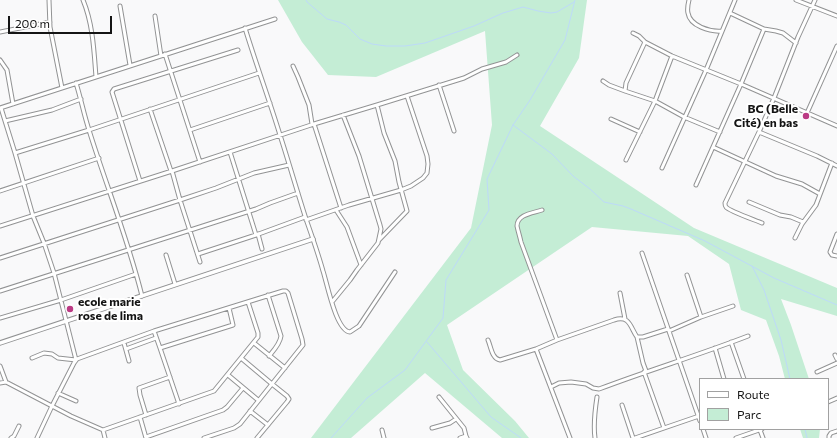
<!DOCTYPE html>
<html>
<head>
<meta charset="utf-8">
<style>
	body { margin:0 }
	#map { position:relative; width:837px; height:438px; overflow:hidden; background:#f9f9fa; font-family:Commissioner,sans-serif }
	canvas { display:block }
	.legend { position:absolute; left:699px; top:378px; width:130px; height:52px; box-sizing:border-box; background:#fff; border:1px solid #a1a1a1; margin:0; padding:5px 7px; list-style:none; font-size:12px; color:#141414 }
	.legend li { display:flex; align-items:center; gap:8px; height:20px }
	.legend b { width:20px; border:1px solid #a1a1a1 }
	.scale { position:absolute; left:8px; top:16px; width:104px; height:18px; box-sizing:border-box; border:2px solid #141414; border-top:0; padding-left:5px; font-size:12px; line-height:14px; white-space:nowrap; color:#141414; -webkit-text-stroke:3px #fff; paint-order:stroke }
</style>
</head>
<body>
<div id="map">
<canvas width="837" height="438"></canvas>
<ul class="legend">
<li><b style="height:5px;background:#fff"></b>Route</li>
<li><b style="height:11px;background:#c4edd5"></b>Parc</li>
</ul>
<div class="scale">200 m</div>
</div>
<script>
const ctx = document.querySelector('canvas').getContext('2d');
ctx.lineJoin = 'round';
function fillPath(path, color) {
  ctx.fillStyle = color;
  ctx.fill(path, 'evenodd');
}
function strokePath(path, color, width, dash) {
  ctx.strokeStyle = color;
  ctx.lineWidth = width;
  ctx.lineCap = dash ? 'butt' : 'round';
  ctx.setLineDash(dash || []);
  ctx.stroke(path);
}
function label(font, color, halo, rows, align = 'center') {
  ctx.font = font + ' Commissioner,sans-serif';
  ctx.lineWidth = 4;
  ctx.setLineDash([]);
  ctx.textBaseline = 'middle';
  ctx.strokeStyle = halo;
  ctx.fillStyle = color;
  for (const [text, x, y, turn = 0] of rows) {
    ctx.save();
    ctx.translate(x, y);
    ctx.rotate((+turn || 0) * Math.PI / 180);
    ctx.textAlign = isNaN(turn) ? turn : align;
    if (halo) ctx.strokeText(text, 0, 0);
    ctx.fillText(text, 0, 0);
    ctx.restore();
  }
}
fillPath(new Path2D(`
	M278,0H587L579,58L540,126L694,228L837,288V316L781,299L791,325L809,379H785L779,356L766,320L741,310L729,264L688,236L592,227L447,325L463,370L515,421L529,438H502L425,373L351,438H311L471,228L492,125L485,31L376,77L328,75L302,42Z
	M800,429H820L819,438H803Z`), '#c4edd5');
strokePath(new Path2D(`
	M306,0L307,2L327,19L339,22L346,25L360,39L372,44L386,46H405L425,43L474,26L503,13L523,7L538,11L551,13L557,12L574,2
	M513,125L552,154L573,176L590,189L604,202L623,206L631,209L705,241L774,278L837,305
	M752,266L764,290L781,340L790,379
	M427,342L491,417L521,438
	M805,429L807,438
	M331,438L367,398L405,370L443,318L446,280L489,210L487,179L513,125L530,100L565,40L575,0`), '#bddaf9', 1);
const minor = new Path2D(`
	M49,0L50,27L62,88
	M83,0C93,24 94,51 96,77
	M689,0C688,4 687,9 688,13C690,26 710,32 722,31
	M796,0L837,16
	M120,6L130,65
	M730,13L764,29L776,31L783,33L796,43
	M155,16L161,56
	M245,28C256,64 269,99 280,135C289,163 297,191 306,219C312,236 318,253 323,271C327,283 336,331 350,332L359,326L395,272
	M0,32L50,22
	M633,33L639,36L645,42L672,56L741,84L837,126
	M645,42L626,83L625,91L655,101L684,117L720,132
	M165,54L200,162
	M0,60L7,70L13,104
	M293,66L298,77L309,105L312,124
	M603,81L609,85L625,91
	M76,83C81,99 84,115 89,130C106,185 128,239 142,296
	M439,85L454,131
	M377,105L384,133L395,161L399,182L407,211L379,240
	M0,108L275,19
	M1,108L15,153L33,216L44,243L54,273L76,360L58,358L52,354L44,353L32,358
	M150,109L171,171
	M807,113L837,46
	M611,119L640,132
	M5,121L52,110L81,99
	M314,124L341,208
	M190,130L270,103
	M759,132L817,156L837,166
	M713,147L776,176L802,184L820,194
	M230,152L256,235
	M15,153L89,130L259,73
	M626,160L655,101L672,56
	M662,168L706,70L735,0
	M172,171L180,200L200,262
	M140,181L112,92L114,89L238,50
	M696,185L741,84L764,29
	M0,191L99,158
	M749,202L780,215L791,217L803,222
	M336,210L347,227L361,265
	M306,220L349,205L401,190L411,186L423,178L427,173L428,164L427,156L407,96
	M762,223C755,220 729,211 726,207C725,206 725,204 725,203L759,132L774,98L798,37L815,0
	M0,226L172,171L314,124L377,105L464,78L482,69L506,62L517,55
	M258,234L262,249
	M837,234L830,252L832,255L837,256
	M795,238L802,224L816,205L832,163
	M642,253L700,421
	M198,254L256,235L305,217
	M166,255L175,284
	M0,258L180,200L216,188L254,173L289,165
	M0,291L256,209L270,203L298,193
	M620,293L625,319
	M268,295L281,336C280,344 274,350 269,356
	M332,302L350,280L357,270L378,243L381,229L380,225L359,156L343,115
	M701,317L733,306
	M0,318L61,300L136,274
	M154,331L160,348
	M669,331L701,317L687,275
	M637,337L643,363L646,371
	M488,340C491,347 492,359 500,360L536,349L557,340L521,242C520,237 518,231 517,226C517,214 534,213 542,210
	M557,340L614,320C630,315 630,327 637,337H643L668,329
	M731,342L744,379
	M124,343L129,361
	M254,343L285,368
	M715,348L724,379
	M126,349L156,338
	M536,349L570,438
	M835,355L837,359
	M241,358L272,384L287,396L289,399L287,402L257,438
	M0,366L6,382
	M644,372L664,428
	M817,372L837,363
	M228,375L258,400
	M0,383L6,382L71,416L103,430L214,391L258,337V333L248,302
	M551,387L559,383L571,382L586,384L593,388L599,389C649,370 699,355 748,336
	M58,393L76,401
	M439,397L464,428L466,436
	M828,402L837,398
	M179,404L160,348L233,325L229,308
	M622,405L633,438
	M250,411L268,425
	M146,415L140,395L139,388L170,377
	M140,417L146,438
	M432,428L450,423L456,419
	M703,429L706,438
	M103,430L105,438
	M382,430L384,438
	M760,430L763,438
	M146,437L223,410L227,407L243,388
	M11,438L14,436L19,426
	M37,438L52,406L74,363L77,359L154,331L270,295L283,291H286L288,293L302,339L303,345L240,424L234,428L204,438
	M460,438L466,436L467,438
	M595,438C593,424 595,410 597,397
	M635,438L699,416
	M736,438L762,429
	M829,438V436L831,433L837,431`);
const tertiary = new Path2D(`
	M0,343L313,239`);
strokePath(minor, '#929394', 5);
strokePath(tertiary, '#929394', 5.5);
strokePath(minor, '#fff', 3);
strokePath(tertiary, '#fff', 3.5);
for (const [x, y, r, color] of [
	[806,116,4,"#bb3a84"],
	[70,309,4,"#bb3a84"]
]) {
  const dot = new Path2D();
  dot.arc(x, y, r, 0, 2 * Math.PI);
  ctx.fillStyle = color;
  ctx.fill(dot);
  strokePath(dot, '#fff', 1.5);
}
label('bold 12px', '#141414', '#fff', [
	["BC (Belle",798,109],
	["Cité) en bas",798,123],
	["ecole marie",78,302,"left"],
	["rose de lima",78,316,"left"]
], 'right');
</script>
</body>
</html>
